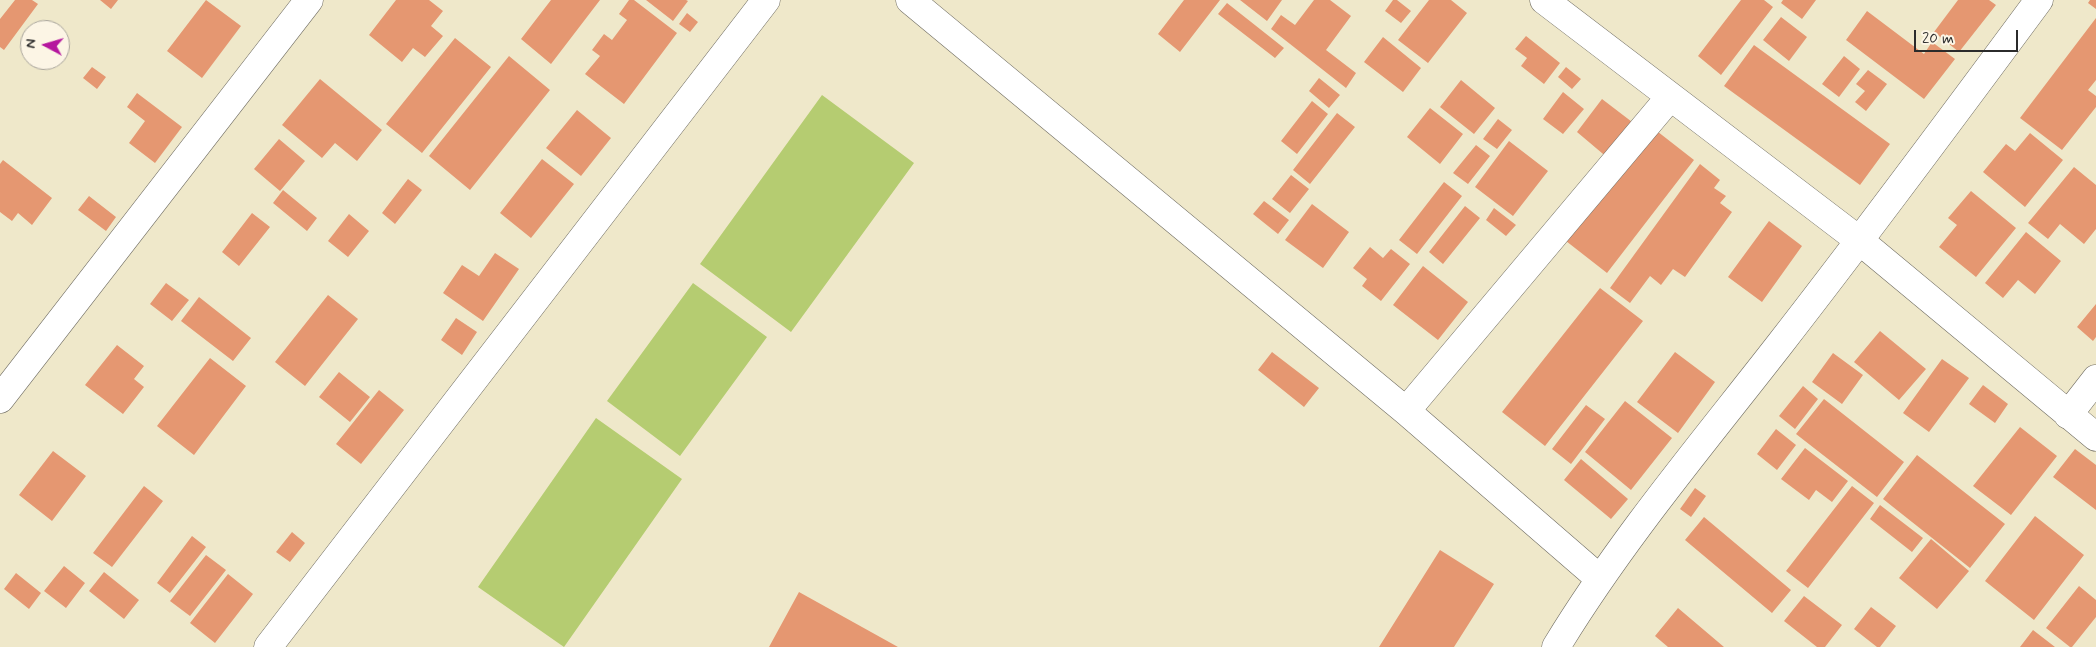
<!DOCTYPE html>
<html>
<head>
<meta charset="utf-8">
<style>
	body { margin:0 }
	#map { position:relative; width:2096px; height:647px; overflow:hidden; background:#efe8ca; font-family:Mynerve,sans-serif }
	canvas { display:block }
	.north { position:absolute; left:20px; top:20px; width:50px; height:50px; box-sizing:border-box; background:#fcf5e5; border:1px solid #a8a49b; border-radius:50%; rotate:276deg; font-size:14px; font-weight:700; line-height:20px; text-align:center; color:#2b2b2b }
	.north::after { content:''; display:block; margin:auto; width:18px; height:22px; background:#b5179e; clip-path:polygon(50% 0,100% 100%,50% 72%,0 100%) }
	.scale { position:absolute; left:1914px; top:30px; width:104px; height:22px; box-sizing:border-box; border:2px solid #2b2b2b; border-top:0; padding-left:6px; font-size:15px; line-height:18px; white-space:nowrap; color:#2b2b2b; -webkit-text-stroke:4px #fcf5e5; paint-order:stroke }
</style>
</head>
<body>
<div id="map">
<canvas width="2096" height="647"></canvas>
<div class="north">N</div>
<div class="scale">20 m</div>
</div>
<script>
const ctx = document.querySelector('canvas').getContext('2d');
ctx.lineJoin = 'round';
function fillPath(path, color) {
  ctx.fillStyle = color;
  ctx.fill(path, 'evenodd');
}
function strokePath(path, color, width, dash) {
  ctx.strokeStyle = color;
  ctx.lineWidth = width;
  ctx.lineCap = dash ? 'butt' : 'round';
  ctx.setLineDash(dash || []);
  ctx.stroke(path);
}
fillPath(new Path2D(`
	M822,95L914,163L791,332L700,264Z
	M693,283L767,337L680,456L607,401Z
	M596,418L682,479L564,647L478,587Z`), '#b5cc71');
fillPath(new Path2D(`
	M15,0H32L38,4L4,50L0,47V19Z
	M100,0H118L111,9Z
	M206,0L241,26L202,78L167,51Z
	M396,0H429L443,11L431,26L443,36L425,57L413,48L402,62L369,35Z
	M551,0H600L551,64L521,39Z
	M629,0H634L677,33L624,104L585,74L600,56L592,50L604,34L612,40L627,20L619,14Z
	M646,0H686L688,1L673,21Z
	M1184,0H1220L1180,52L1158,34Z
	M1240,0H1282L1267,21Z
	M1314,0H1330L1351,16L1326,50L1356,73L1346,88L1271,29L1281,15L1295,25Z
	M1393,0H1397L1411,11L1401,23L1385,11Z
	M1429,0H1451L1467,13L1428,63L1398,40Z
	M1741,0H1764L1773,7L1721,75L1698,56Z
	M1783,0H1816L1802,19L1781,3Z
	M1958,0H1989L1996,5L1959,52L1934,32Z
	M2090,0H2096V9L2088,3Z
	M1227,3L1284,48L1275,58L1218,14Z
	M1867,11L1924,54L1932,42L1955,59L1924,99L1846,40Z
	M687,13L698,22L690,32L679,24Z
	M1781,17L1807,37L1789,61L1763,40Z
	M2096,18V80L2088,90L2096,96V107L2062,150L2020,118Z
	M1526,36L1560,63L1544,84L1521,66L1527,58L1515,49Z
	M1383,37L1421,68L1403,92L1364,62Z
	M455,38L491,67L422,153L386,124Z
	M1754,45L1890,144L1860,185L1724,86Z
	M509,56L550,90L470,190L429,156Z
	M1844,56L1860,69L1839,97L1822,84Z
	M92,67L106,77L97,89L83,78Z
	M1566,67L1581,79L1572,89L1558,77Z
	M1868,70L1887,84L1866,111L1855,102L1865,91L1856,84Z
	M1319,78L1340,95L1329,108L1309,91Z
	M320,79L382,130L357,161L335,143L322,158L282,125Z
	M1461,80L1495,108L1474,134L1440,107Z
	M1563,92L1584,109L1563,134L1543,119Z
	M137,93L182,127L155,163L129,143L145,121L127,107Z
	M1602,99L1636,125L1609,159L1577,132Z
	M1312,101L1328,114L1297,154L1281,141Z
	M1430,108L1463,134L1440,164L1407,137Z
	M577,110L611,138L581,176L546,148Z
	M1337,113L1355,127L1310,184L1293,170Z
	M1498,119L1512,130L1497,149L1483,139Z
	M1653,128L1694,160L1607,273L1566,241Z
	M2030,133L2063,160L2025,207L1983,172L2006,144L2015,151Z
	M279,139L305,161L280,191L254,169Z
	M1509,141L1548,171L1513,216L1475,187Z
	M1476,145L1490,156L1468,184L1453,173Z
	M542,159L574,184L531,238L500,213Z
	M3,160L52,198L32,225L18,213L12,221L0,212V164Z
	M1700,164L1720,180L1714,188L1726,196L1720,203L1732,212L1685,277L1673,269L1661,285L1650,276L1630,303L1610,288Z
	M2074,167L2096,185V229L2084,244L2060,224L2048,239L2028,223Z
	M1291,175L1309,189L1290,213L1272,199Z
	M408,179L422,190L395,224L382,213Z
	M1444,182L1462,196L1417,254L1399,240Z
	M283,190L317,218L307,231L273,203Z
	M1971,191L2016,228L1976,277L1939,247L1957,225L1948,218Z
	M89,196L116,217L106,231L78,210Z
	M1264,201L1289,220L1278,234L1253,214Z
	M1312,204L1349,232L1323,268L1285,240Z
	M1465,206L1480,218L1443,264L1429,252Z
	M1494,208L1516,225L1506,236L1486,220Z
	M252,213L270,227L239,266L222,252Z
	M349,214L369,231L348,257L328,241Z
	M1769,221L1802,246L1762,302L1728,277Z
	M2026,232L2061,261L2035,294L2018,280L2003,298L1985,283Z
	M1370,247L1383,258L1391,249L1410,264L1381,301L1362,286L1367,279L1353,268Z
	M495,253L519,269L483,321L443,293L462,265L479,276Z
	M1423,266L1468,302L1438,340L1393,305Z
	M166,283L189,300L172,321L150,304Z
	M1600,288L1643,321L1545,446L1502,412Z
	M328,295L358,319L305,386L275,362Z
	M199,297L251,338L233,361L181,321Z
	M2096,304V337L2093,341L2077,327Z
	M456,318L477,332L462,355L441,340Z
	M1880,331L1926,369L1899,400L1854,362Z
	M117,345L144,366L134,379L144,387L123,414L85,385Z
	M1272,352L1319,388L1304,407L1258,370Z
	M1675,352L1715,382L1678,433L1637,402Z
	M1833,353L1863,375L1842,404L1812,382Z
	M210,358L246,386L194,455L157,426Z
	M1942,359L1969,378L1929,432L1903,413Z
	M339,372L370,397L350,422L319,397Z
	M1983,385L2008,404L1995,423L1969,404Z
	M1803,386L1818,399L1795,429L1779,416Z
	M379,390L404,410L361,464L336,444Z
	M1824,399L1904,462L1877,497L1796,434Z
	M1625,401L1672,438L1631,490L1585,452Z
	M1586,405L1605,419L1571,464L1552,449Z
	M2020,427L2057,456L2011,515L1973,486Z
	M1776,429L1796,445L1777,470L1757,454Z
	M1805,448L1848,481L1832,502L1816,490L1809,500L1781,479Z
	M2075,449L2096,465V510L2053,477Z
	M53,451L86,476L52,521L19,495Z
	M1917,455L2005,524L1970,568L1883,499Z
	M1581,459L1628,499L1611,519L1564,480Z
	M144,486L163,501L112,567L93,553Z
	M1852,486L1874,503L1808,588L1786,571Z
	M1695,488L1706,496L1691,517L1680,509Z
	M1880,505L1923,538L1912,552L1870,519Z
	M2035,516L2084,555L2034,620L1985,581Z
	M1704,517L1791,590L1772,613L1685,540Z
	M292,532L305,543L290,562L276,552Z
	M192,536L206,547L170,593L157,583Z
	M1931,539L1969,571L1937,609L1899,578Z
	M1440,550L1494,584L1454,647H1379Z
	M206,555L226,570L190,616L170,601Z
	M64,566L85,583L66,608L44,591Z
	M104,572L139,600L124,619L89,591Z
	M16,573L41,593L29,609L4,589Z
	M228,574L253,594L215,643L190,623Z
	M2079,586L2096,600V617L2072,647H2070L2046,628Z
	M799,592L898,647H769Z
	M1804,596L1842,625L1825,647H1817L1784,621Z
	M1871,607L1896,626L1880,647H1877L1854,629Z
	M1678,608L1724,647H1668L1655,636Z
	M2033,630L2055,647H2020Z`), '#e59771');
const street = new Path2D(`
	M910,0L1406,411L1600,579
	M1544,0L1860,241L2096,437
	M0,399L309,0
	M1406,411L1670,97
	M2068,415L2096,379
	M1556,647C1621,540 1703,443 1780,344C1868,231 1954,115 2039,0`);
const secondary = new Path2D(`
	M268,647L766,0`);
strokePath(street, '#706d63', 29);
strokePath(secondary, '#706d63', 29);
strokePath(street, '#fff', 28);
strokePath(secondary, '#fff', 28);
</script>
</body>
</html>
